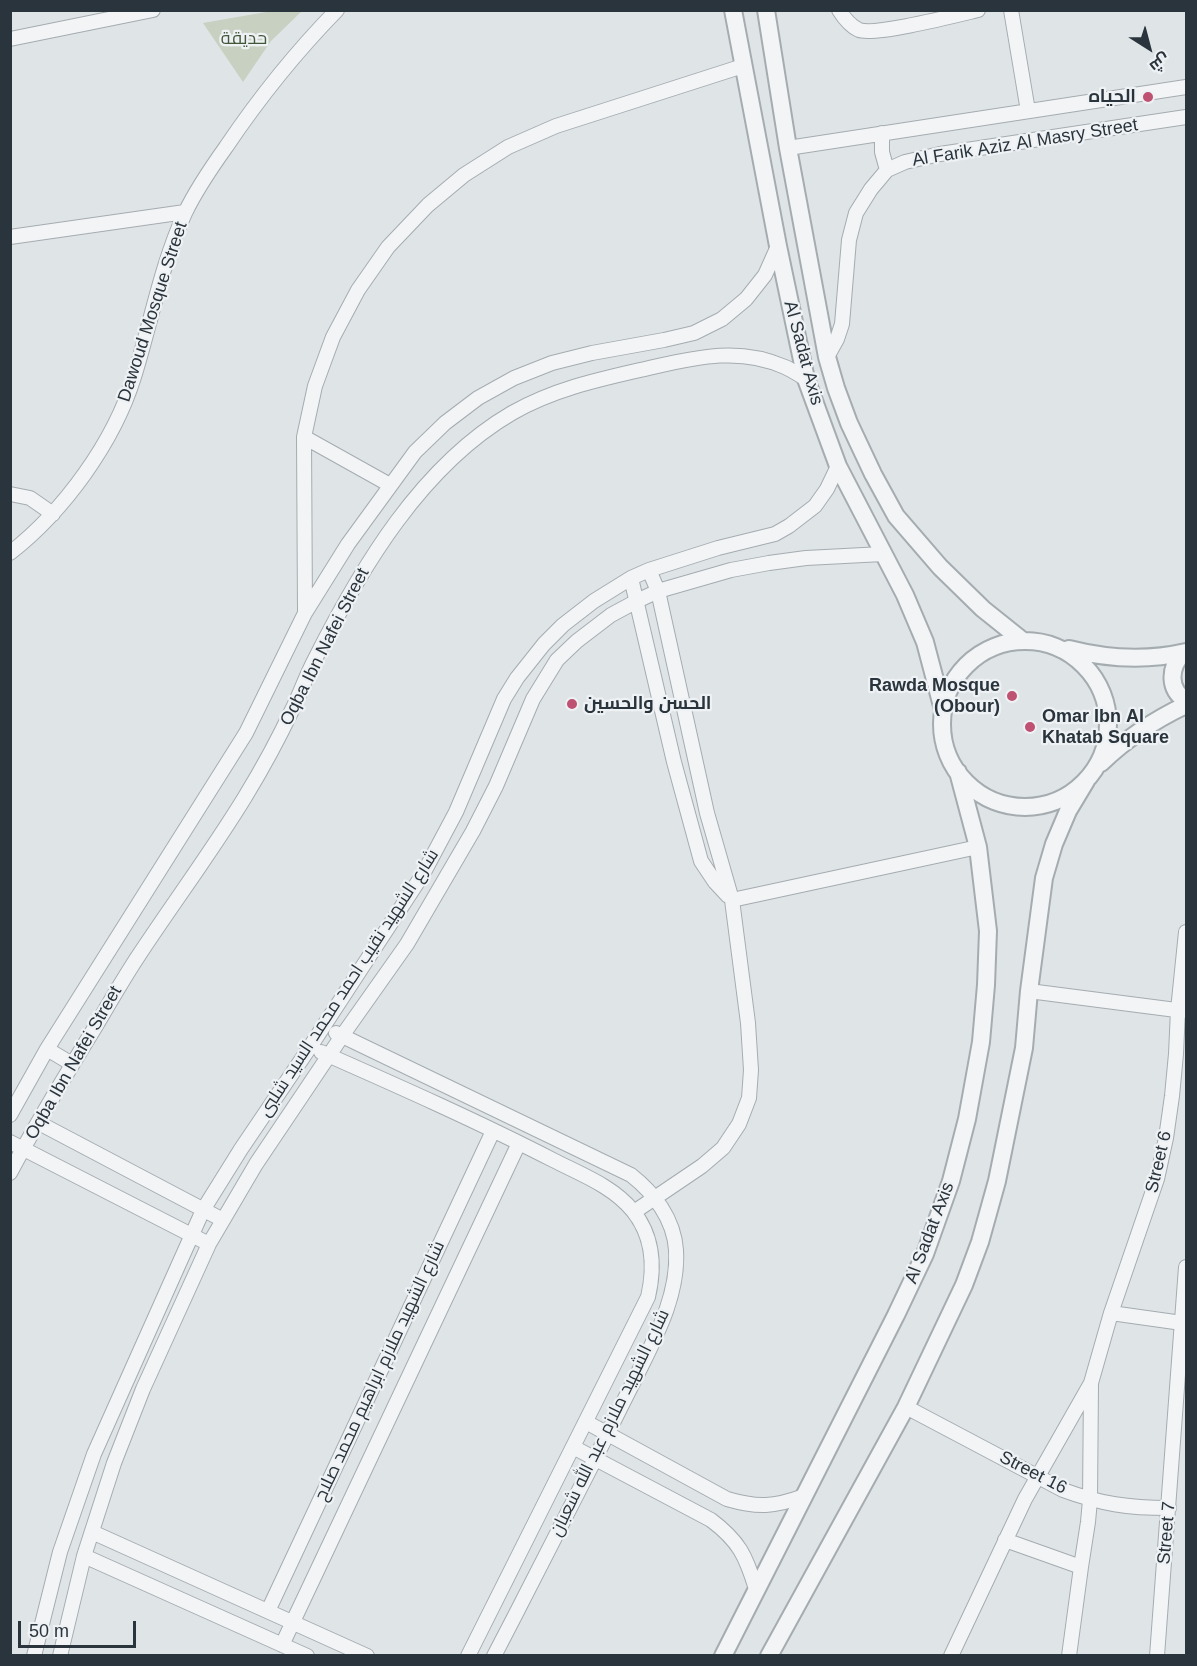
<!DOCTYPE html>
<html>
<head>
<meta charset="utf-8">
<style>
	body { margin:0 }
	#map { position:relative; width:1197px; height:1666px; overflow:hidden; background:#dfe4e7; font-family:Arial,Cairo,sans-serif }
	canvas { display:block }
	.frame { position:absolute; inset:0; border:12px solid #2a343c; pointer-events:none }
	.north { position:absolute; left:1119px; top:18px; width:60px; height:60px; -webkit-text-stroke:4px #eff2f5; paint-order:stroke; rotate:144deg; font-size:16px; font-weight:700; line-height:24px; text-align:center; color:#2a343c }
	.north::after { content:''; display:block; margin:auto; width:21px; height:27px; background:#2a343c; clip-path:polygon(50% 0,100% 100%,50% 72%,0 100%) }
	.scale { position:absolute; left:18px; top:1621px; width:118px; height:27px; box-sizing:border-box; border:3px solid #2a343c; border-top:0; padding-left:8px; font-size:18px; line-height:21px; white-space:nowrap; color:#2a343c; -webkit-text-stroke:4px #eff2f5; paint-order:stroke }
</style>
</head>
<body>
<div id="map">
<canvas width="1197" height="1666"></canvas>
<div class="frame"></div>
<div class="north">ش</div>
<div class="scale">50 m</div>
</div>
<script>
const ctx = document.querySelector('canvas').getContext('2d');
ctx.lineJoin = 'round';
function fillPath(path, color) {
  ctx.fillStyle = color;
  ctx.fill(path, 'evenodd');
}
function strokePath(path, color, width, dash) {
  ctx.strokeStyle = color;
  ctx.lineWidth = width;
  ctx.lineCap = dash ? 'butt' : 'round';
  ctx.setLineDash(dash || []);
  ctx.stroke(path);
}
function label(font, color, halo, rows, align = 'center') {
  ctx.font = font + ' Arial,Cairo,sans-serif';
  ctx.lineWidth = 4.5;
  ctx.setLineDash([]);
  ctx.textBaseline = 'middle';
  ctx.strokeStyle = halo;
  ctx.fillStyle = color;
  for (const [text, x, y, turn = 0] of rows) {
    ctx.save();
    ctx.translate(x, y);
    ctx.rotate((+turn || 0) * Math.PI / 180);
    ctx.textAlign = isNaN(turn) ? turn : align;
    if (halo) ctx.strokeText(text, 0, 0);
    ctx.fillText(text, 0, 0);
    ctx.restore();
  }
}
fillPath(new Path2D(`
	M272,11H302L271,41L243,82L203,23Z`), '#c7d0c1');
const minor = new Path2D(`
	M839,10C844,18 850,26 859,30C875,36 957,15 978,10
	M1011,10L1028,111
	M10,39L153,10
	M882,133V152L887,170
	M788,148L1186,87
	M10,237L185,212
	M827,357L837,339L842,324L849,240L856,213L871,189L887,170L905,162L940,154L1186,117
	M304,437L390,485
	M10,494L30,498L53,514
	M10,553C64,511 114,442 134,377C151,323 161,265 185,213C196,190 211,168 226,147C259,98 295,53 337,10
	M631,578L674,762L701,861L715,882L728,896
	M305,613L304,437L315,386L333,337L358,290L388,247L428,205L464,175L508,147L556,126L743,66
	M732,900L978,847
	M1029,991L1184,1011
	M336,1033L631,1175C654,1193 674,1219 676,1250C679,1296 654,1340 635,1379C621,1406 608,1433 594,1461C561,1525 528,1591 494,1656
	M47,1049L72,1064
	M321,1052C398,1086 477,1121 553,1160C580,1174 613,1186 633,1211C653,1236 655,1267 648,1297L468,1656
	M10,1115L47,1049L246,733L305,613L348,544L415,452L445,423L478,398L514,378L552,363L592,353L664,340L694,333L722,319L746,299L765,275L778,246
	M39,1123L223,1220
	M10,1142L209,1244
	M10,1173C36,1124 65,1076 94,1029C109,1004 123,979 139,955C174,902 212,851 245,797C262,769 278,740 292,710C300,694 306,676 315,659C361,568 421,466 512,413C552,390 596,380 640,370C690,359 736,345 785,367C792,370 799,375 806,379
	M634,1212L702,1166L723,1148L739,1124L749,1098L751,1070L748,1023L732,900L707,813L658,591L649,570
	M1111,1313L1182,1323
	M906,1407L1063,1490C1101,1504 1128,1508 1169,1508
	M586,1422L727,1499C758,1508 774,1507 804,1496
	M573,1447L711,1520C739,1541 746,1556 756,1589
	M92,1532L367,1656
	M1005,1540L1081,1567
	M84,1556L307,1656
	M268,1611L493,1131
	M282,1645L519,1143
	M34,1656L60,1552L94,1454L203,1210L241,1149L310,1047L423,874L456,812L504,699L517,678L544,644L563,625L594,601L631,578L649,570L718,548L775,534L789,526L815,506L827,489L838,466
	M60,1656L84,1556L114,1463L143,1389L209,1244L256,1164L342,1036L407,944L473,831L496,786L533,699L557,660L577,641L611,615L637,601L658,591L731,570L769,563L806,558L883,554
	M951,1656L1025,1499L1091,1383L1111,1313L1157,1179L1166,1138L1172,1096L1176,1054L1178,1010L1186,932
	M1069,1656L1081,1567L1088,1522L1090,1500L1091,1385
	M1157,1656L1186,1267`);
const tertiary = new Path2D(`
	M733,10L778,246L806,379L838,466L905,595L925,642L943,710
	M766,10L788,148L827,357L836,388L849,423L873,474L896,516L940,567L983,609L1023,641
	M942 724a83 83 0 1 1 166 0a83 83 0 1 1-166 0Z
	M1069,649C1108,659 1147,661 1186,652
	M1183,653C1169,668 1168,689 1186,701
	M1101,763C1127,738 1154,720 1186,705
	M723,1656L896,1315L925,1254L951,1181L967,1119L981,1042L986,985L988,931L978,847L958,772
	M769,1656L906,1407L964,1285L980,1242L997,1181L1024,1048L1029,991L1044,878L1054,844L1068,811L1086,781`);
strokePath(minor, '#a5acb0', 16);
strokePath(tertiary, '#a5acb0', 20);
strokePath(minor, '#f2f4f6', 14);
strokePath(tertiary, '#f2f4f6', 16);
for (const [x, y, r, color] of [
	[1148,97,6,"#bf5173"],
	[1012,696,6,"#bf5173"],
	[572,704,6,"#bf5173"],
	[1030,727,6,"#bf5173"]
]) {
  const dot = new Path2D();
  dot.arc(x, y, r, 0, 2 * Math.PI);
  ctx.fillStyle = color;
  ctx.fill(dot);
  strokePath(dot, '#eff2f5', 2);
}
label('18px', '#435739', '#eff2f5', [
	["حديقة",244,39]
]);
label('bold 18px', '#2a343c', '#eff2f5', [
	["الحياه",1136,97],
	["Rawda Mosque",1000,686],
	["(Obour)",1000,707],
	["الحسن والحسين",584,704,"left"],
	["Omar Ibn Al",1042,717,"left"],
	["Khatab Square",1042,738,"left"]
], 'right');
label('18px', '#2a343c', '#eff2f5', [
	["Al Farik Aziz Al Masry Street",1025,143,-9],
	["Dawoud Mosque Street",153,312,-72],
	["Al Sadat Axis",803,353,75],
	["Oqba Ibn Nafei Street",325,647,-63],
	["شارع الشهيد نقيب احمد محمد السيد شلبى",349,983,-57],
	["Oqba Ibn Nafei Street",74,1063,-60],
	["Street 6",1159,1162,-77],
	["Al Sadat Axis",930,1233,-69],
	["شارع الشهيد ملازم ابراهيم محمد صلاح",380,1371,-65],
	["شارع الشهيد ملازم عبد الله شعبان",610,1423,-64],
	["Street 16",1033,1473,27],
	["Street 7",1167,1533,-85]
]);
</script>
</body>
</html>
